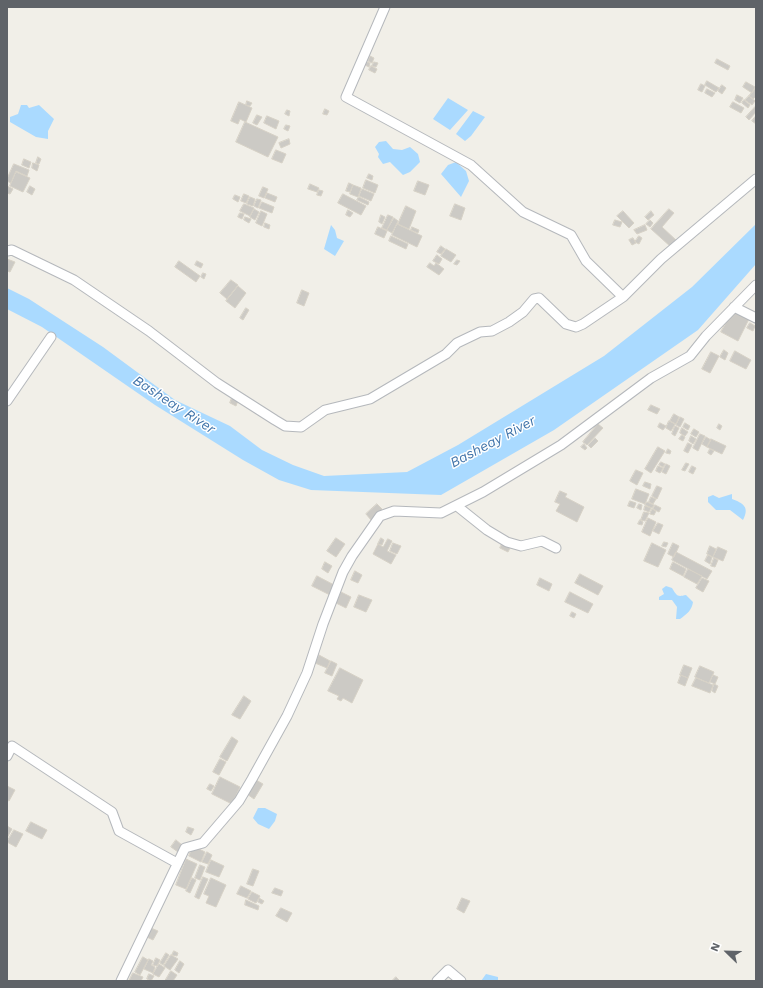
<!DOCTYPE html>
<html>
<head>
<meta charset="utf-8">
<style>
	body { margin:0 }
	#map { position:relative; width:763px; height:988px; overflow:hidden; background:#f1efe8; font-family:"Work Sans",sans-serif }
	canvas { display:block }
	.frame { position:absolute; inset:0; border:8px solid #5f6368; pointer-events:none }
	.north { position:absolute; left:707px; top:932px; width:40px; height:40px; -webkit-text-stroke:3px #fff; paint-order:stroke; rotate:293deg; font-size:11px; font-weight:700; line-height:16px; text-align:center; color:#5f6368 }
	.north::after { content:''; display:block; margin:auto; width:14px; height:18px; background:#5f6368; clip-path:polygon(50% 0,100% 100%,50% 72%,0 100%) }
</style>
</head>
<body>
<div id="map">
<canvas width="763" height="988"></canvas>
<div class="frame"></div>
<div class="north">N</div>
</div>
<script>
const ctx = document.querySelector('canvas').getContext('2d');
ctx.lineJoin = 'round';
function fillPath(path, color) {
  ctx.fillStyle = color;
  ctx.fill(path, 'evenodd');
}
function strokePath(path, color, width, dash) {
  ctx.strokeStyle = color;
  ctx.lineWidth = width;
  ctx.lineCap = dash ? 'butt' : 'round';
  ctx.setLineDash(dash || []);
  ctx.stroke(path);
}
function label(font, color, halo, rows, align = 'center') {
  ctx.font = font + ' "Work Sans",sans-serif';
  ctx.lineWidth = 3;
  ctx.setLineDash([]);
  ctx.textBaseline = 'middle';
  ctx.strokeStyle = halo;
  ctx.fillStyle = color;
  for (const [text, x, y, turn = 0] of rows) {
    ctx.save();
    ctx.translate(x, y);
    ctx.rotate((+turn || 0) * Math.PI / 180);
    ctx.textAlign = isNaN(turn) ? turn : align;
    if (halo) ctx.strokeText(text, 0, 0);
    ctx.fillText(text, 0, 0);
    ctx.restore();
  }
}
fillPath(new Path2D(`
	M448,98L468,110L450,130L433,119Z
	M21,105H27L29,108L39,105L54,119L48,131V139L36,137L10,122V117L18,114Z
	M473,111L485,117L471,136L465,141L456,134Z
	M386,141L393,149L402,150L410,147L418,154L420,162L410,172L403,175L390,162L383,164L378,157L379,154L375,147L379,142Z
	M456,162L466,171L469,181L461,197L441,174L448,165Z
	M756,224V264L698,330L554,430L441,495L311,490L279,480L243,460L155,405L42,327L7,309V288L29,299L103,347L175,400L230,426L262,450L293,465L324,476L407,472L458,445L604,356L692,287Z
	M331,225L335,230L337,238L344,241L335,256L324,249Z
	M732,494V499C743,503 750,507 743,520L730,510H716L708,502V497L713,495L719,498Z
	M666,586L672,588C677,596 677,597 686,595L693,602C692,610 687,614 680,619H676L677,607L672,600H659V597L664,594L662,589Z
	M258,808H265L277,814L275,821L269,829L258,824L253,818Z
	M486,974L498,977V981H481Z`), '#aadaff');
const building = new Path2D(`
	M370,56L374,58L372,63L368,61Z
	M717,59L730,66L728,70L715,63Z
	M367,62L370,63L369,67L365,65Z
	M374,62L378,63L376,67L372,66Z
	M371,66L377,69L375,73L369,70Z
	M707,81L719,88L716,92L705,85Z
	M746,82L755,87L752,93L743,87Z
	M701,84L705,86L702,92L698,90Z
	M722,85L726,88L722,94L718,91Z
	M707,89L715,93L712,97L705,93Z
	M755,89L756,96L753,99L749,96Z
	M737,95L743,98L740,103L735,100Z
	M749,96L755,101L752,105L745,100Z
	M744,100L750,105L748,108L742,103Z
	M247,101L252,103L250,106L246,105Z
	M239,102L252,108L246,122L240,119L238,124L231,121Z
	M733,102L744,108L741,113L730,107Z
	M755,107L756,112L749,120L746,117Z
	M325,109L329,111L327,115L323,114Z
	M287,110L290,111L289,116L285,114Z
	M257,115L262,117L257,125L253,123Z
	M267,116L279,121L276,129L264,123Z
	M756,116V124L752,121Z
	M245,122L278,137L268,157L236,142Z
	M286,125L290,126L288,131L284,129Z
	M289,139L290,144L281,148L279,143Z
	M276,150L286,154L282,163L272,159Z
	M38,157L41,159L39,164L36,163Z
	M24,159L31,162L29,168L22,165Z
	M33,163L39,165L37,171L32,168Z
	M14,164L29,170L27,176L16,171L11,183L7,181V179Z
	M16,172L30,178L23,192L10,186Z
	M369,174L373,176L372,180L367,178Z
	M366,180L378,185L375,193L363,188Z
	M418,181L429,185L425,195L414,191Z
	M349,183L353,185L350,192L346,191Z
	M310,184L319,188L317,192L308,189Z
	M353,185L361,188L358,197L350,194Z
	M7,186L13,189L10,194L7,193Z
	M30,186L35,189L32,195L27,192Z
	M263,187L268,189L264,198L259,196Z
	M362,189L374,194L371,201L359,196Z
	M319,190L323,191L321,196L317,195Z
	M267,193L277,197L275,202L265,198Z
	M244,194L249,196L246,203L241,201Z
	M343,194L366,206L361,215L338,203Z
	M235,195L240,197L238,202L233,199Z
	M250,197L255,199L253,206L247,204Z
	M359,197L369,202L368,205L357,200Z
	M257,199L261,200L258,208L254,206Z
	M262,202L274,207L272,213L259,208Z
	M244,204L254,208L250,216L240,211Z
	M455,204L465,208L461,220L450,216Z
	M406,206L416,211L409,229L398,224Z
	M254,209L259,212L255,220L250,217Z
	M669,209L674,213L662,227L677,241L671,247L651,229Z
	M348,210L353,213L350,217L346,215Z
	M261,211L267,214L262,226L256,223Z
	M623,211L634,223L629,228L617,216Z
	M651,211L654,215L648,220L645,217Z
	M240,213L244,214L242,219L238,217Z
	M381,215L385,217L382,224L379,222Z
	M388,215L393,217L387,230L382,228Z
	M245,217L251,219L249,223L244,220Z
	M394,218L398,221L392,233L387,230Z
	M615,220L622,222L620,227L613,225Z
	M650,220L653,223L650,227L646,224Z
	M265,223L270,225L269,229L264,227Z
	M397,224L422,236L417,247L392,235Z
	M645,225L647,230L637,234L634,230Z
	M378,227L387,231L384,238L375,234Z
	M412,227L419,230L418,233L411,230Z
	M391,236L408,244L406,249L389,241Z
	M639,236L642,238L639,244L635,242Z
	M633,238L636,243L632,245L629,240Z
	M441,246L445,249L441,254L437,252Z
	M446,249L456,255L451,262L441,256Z
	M437,255L442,259L439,264L433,261Z
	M7,259L15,262L10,272L7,271Z
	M457,260L460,261L457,265L454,264Z
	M179,261L200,276L196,282L175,267Z
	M197,261L203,264L201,268L195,265Z
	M430,263L434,266L436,263L444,269L439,275L427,267Z
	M203,273L206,274L204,279L201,277Z
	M231,280L238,285L227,299L220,293Z
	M238,286L246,293L235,308L226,301Z
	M302,290L309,293L304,306L297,303Z
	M246,308L249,310L243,320L240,318Z
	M734,308L750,317L738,341L721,332Z
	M750,323L755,326L753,331L747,328Z
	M724,350L728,353L725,360L720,357Z
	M735,351L751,360L746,369L730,361Z
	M711,352L719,356L710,373L702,369Z
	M233,395L239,398L236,406L230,403Z
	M651,405L660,409L657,414L648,410Z
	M674,414L679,417L676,424L670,421Z
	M680,417L684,419L680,427L676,425Z
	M669,421L675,424L671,431L666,428Z
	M660,423L666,426L663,430L658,427Z
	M685,423L690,426L688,430L683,427Z
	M598,424L603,428L587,445L583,442Z
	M719,424L722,426L720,430L717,428Z
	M675,426L679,428L675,436L672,434Z
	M682,428L688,432L685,436L680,433Z
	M694,429L699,432L696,437L691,434Z
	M700,434L705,436L698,451L693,448Z
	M682,435L685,437L683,441L679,439Z
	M691,436L696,439L693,444L689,441Z
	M706,437L711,440L707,447L702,444Z
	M595,438L598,441L591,448L588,445Z
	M711,439L726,446L722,454L707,447Z
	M688,443L692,445L688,453L684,451Z
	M584,444L587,448L585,450L581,447Z
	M658,447L665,451L651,473L645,469Z
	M668,449L671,451L670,454L666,453Z
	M710,449L714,451L711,455L708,453Z
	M661,462L665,464L663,467L659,465Z
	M686,463L689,464L685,471L682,470Z
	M666,464L670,466L666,474L662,472Z
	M658,466L663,468L660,473L656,471Z
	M692,466L696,468L693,474L689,472Z
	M636,470L643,473L637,485L630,481Z
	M645,482L651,484L650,489L643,486Z
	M657,486L662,488L657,499L652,496Z
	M636,489L649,494L645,504L632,499Z
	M560,491L567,494L565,497L584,507L577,522L556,511L560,504L555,502Z
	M651,497L656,499L653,504L649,502Z
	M630,501L636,503L634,508L628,506Z
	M647,502L654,505L652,508L645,505Z
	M377,504L382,509L371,520L366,514Z
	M639,504L642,505L641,510L637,508Z
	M655,505L661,508L659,512L653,509Z
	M645,506L651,508L649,512L644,510Z
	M652,509L656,511L654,515L650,514Z
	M644,512L649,513L645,521L641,520Z
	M648,518L656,522L650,536L642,532Z
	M640,520L643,522L642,525L638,524Z
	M658,523L663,525L659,534L653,531Z
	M336,538L345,544L336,557L327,551Z
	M381,538L384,540L382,545L378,544Z
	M388,539L392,541L387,551L396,555L391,564L373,554L378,544L383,547Z
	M503,542L511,546L508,552L500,548Z
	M664,542L668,543L666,547L662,546Z
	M393,543L401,546L397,554L390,551Z
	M652,543L666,550L658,567L644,561Z
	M673,543L679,546L674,557L668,554Z
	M710,546L716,549L713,557L707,554Z
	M718,547L727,551L723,561L713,557Z
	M676,552L712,571L707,579L672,560Z
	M708,555L712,557L710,564L705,561Z
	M714,558L718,560L715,567L711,566Z
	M325,562L332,566L328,573L322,569Z
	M673,562L686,569L683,576L670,569Z
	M688,569L702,576L697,584L684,577Z
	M355,571L362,575L358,583L351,580Z
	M580,574L603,586L598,595L575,583Z
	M317,576L336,586L332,596L312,586Z
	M540,578L552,584L549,591L537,585Z
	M702,578L709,581L703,592L696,588Z
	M341,592L351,597L346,608L336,603Z
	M570,592L593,604L588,613L565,602Z
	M359,595L372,600L366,612L354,607Z
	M572,612L576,614L574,618L570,616Z
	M319,655L330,661L327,668L315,663Z
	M331,661L337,664L332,676L325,673Z
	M684,665L692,668L688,678L680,675Z
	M700,666L714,672L709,683L695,677Z
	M340,668L363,680L352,703L343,698L341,701L337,699L339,696L328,691Z
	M681,675L688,678L685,686L678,683Z
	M713,675L718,677L715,684L710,682Z
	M696,678L713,685L710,693L692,686Z
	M714,684L718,686L715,693L712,691Z
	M244,696L251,701L240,719L232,715Z
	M232,737L238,741L227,761L220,757Z
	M220,759L226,762L219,775L213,772Z
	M220,777L240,787L232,804L212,794Z
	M256,780L263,784L254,799L247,794Z
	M210,784L214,786L211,791L207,789Z
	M7,786L15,790L9,801L7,800Z
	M31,822L47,830L42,839L26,831Z
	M7,826L12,829L7,838Z
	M188,827L194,829L191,835L186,832Z
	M14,830L23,834L16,847L7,842Z
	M176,840L182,845L178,852L171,847Z
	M193,846L205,852L201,862L189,856Z
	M207,852L212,855L208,864L202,862Z
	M186,859L197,864L186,889L176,885Z
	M211,860L224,866L219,877L206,872Z
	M200,865L205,867L200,880L195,878Z
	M253,869L259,871L253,886L247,884Z
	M203,877L208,879L199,899L195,897Z
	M192,878L196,880L190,893L186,891Z
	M211,878L226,885L216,907L206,903L209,896L204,894Z
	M241,886L251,891L247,898L237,894Z
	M275,888L283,891L281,896L272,893Z
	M252,892L260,896L256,903L248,899Z
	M259,898L264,901L262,904L258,902Z
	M462,898L470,901L464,913L457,909Z
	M246,900L259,906L258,910L245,905Z
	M281,908L292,913L287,922L276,916Z
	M151,928L158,931L153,940L147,937Z
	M174,951L178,953L177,956L172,955Z
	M166,953L169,955L163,965L160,963Z
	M171,955L178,959L170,970L164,966Z
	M143,957L148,960L140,975L135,972Z
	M156,958L160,960L157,966L153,965Z
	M149,959L153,961L151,965L155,967L153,973L144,969Z
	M180,961L184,964L179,973L175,970Z
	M159,964L165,968L159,977L153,974Z
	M171,971L177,975L173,981H165Z
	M133,973L143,977L141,981H129Z
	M149,974L154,976L151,981L147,979Z
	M396,977L399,980L398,981H392Z`);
fillPath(building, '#cccac5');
strokePath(building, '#d6d1c6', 1);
const minor = new Path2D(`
	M385,7L346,97L471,165L523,212L571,235L586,261L623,297
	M7,251L12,250L74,280L149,331L217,383L275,420L285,426L301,427L325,410L370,399L446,354L457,343L480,332L492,331L509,322L523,312L534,299L539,298L566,324L576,327L583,324L623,297L661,259L756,179
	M734,307L756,318
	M7,401L51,337
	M457,506L487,530L507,542L521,546L542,541L556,548
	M7,756L12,746L112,812L119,831L177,863
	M121,981L185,848L203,843L239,801L252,779L287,716L307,673L323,624L343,572L352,556L380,516L394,511L441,513L483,492L561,445L651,378L690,356L706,336L756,285
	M437,981L448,970L461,981`);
strokePath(minor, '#b5b8bc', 11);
strokePath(minor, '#fff', 9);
label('italic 14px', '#4174aa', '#fff', [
	["Basheay River",174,405,33],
	["Basheay River",493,442,-28]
]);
</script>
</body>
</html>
